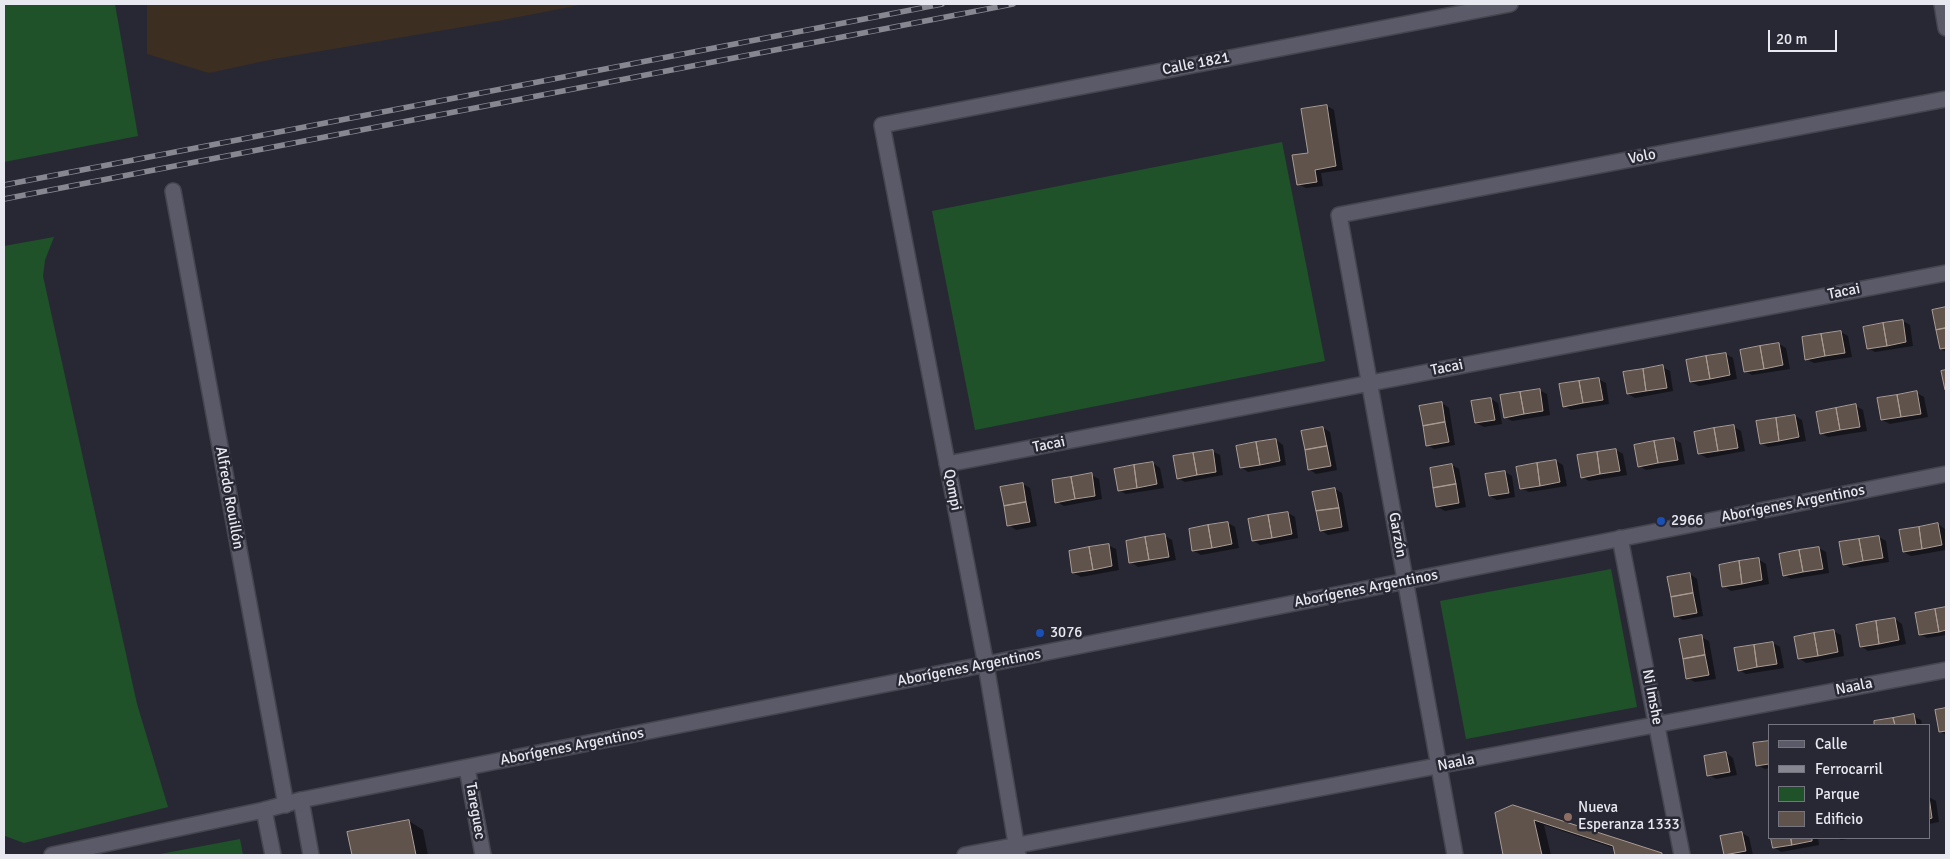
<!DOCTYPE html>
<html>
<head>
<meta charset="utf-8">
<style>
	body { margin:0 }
	#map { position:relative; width:1950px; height:859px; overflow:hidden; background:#282834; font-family:Signika,sans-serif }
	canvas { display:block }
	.frame { position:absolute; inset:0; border:5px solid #e8e8f0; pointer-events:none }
	.legend { position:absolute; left:1768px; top:724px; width:162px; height:115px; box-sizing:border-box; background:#282834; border:1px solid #75757f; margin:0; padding:6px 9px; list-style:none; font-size:15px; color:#e8e8f0 }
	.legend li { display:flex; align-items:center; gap:10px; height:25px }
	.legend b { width:25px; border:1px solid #75757f }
	.scale { position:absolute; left:1768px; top:30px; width:69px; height:22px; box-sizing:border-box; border:2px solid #e8e8f0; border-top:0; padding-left:6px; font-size:15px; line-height:18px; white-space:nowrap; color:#e8e8f0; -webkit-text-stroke:4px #282834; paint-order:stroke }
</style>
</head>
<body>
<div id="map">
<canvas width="1950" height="859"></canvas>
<div class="frame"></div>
<ul class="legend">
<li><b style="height:6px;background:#5a5a68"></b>Calle</li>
<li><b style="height:6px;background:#878791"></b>Ferrocarril</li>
<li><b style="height:14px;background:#20522a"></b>Parque</li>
<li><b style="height:14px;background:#60534b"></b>Edificio</li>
</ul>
<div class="scale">20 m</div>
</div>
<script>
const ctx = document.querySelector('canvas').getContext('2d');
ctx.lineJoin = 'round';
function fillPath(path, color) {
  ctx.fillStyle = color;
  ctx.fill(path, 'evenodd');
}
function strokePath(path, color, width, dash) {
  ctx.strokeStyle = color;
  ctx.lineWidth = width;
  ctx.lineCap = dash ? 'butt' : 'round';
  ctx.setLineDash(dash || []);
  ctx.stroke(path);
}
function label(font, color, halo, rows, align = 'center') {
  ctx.font = font + ' Signika,sans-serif';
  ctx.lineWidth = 5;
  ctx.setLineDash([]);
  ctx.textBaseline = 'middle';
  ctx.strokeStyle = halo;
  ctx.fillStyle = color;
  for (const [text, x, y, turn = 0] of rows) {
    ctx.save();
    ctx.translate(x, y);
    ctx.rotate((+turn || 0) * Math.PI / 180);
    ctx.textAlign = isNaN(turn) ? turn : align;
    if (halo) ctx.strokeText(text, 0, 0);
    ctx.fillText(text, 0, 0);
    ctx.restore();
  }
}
fillPath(new Path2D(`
	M147,4H585L498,21L274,59L209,73L147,54Z`), '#3c2e21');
fillPath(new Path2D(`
	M4,4H115L138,136L4,162Z
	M1282,142L1325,361L975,430L932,211Z
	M54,237L45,260L43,276L137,704L168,807L24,843L5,836L4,832V246Z
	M1611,569L1637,707L1466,739L1440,601Z
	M240,839L243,855H155Z`), '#20522a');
fillPath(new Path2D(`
	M1327,106L1334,110L1343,170L1321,173L1323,186L1306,188L1298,184Z
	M1946,309V352L1941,349L1934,311Z
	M1903,321L1910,325L1913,346L1875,352L1868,348Z
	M1841,332L1848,336L1852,357L1814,363L1806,359Z
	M1779,344L1786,348L1790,369L1752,375L1745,371L1741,351Z
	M1726,354L1733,358L1737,379L1699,386L1691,382Z
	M1662,367L1670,371L1673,391L1635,398L1628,394Z
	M1598,379L1606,383L1609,404L1571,410L1564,406Z
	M1539,390L1547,394L1550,415L1512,421L1505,417Z
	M1917,393L1924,397L1928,417L1890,424L1882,420Z
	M1491,399L1498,403L1502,424L1484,427L1476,423Z
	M1442,403L1449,408L1455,445L1434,449L1427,445Z
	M1856,406L1863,410L1867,431L1828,437L1821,433Z
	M1795,416L1802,420L1806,441L1768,447L1761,443Z
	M1734,427L1741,431L1745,451L1707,458L1700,454Z
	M1323,428L1330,432L1337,470L1316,474L1309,469L1303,432Z
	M1674,439L1681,443L1685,464L1646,470L1639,466Z
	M1276,440L1283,445L1286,465L1248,472L1241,467Z
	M1616,450L1623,454L1627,475L1589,481L1582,477Z
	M1212,451L1220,455L1223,475L1185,482L1178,478Z
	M1556,461L1563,465L1567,486L1529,492L1521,488Z
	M1153,463L1160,468L1164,488L1126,494L1119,490Z
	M1452,465L1459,469L1466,507L1445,511L1438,507Z
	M1505,472L1512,476L1515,497L1497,500L1490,496Z
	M1091,475L1099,479L1102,499L1064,506L1057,502Z
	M1023,484L1030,488L1037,526L1016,530L1009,525Z
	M1335,489L1342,493L1349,531L1328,535L1321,530Z
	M1288,513L1295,517L1298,538L1260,545L1253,540Z
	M1228,523L1235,527L1239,548L1201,555L1194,551Z
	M1938,524L1945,529L1946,550L1911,556L1904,552Z
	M1165,536L1172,540L1176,560L1138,567L1131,562Z
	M1879,537L1886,541L1889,562L1851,568L1844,564Z
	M1108,545L1116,549L1119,570L1081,577L1074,573Z
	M1819,548L1826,552L1829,573L1791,579L1784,575Z
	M1758,559L1766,564L1769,584L1731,591L1724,586Z
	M1690,574L1697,579L1703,616L1683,620L1676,616Z
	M1946,609V635L1927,638L1920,634L1916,614Z
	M1895,619L1902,624L1906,644L1868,651L1861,646Z
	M1833,631L1841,635L1844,656L1806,663L1799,658Z
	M1701,637L1709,641L1716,679L1695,682L1687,678Z
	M1773,643L1780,647L1784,668L1746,674L1739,670L1735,649Z
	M1946,709V735L1940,731L1936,711Z
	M1913,716L1921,720L1922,725H1876L1875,722Z
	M1769,742V768L1765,769L1757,765Z
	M1726,753L1733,758L1737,775L1716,779L1709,775Z
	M1929,797L1936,801L1939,822L1929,824Z
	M1513,806L1662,855H1663H1616L1614,848L1544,825L1551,855H1504L1496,814Z
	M409,821L423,830L428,855H353L349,833Z
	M1742,833L1749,837L1753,855H1725L1722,837Z
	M1772,838H1818L1819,845L1781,852L1774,847Z
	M1837,838H1855L1841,840Z`), '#0007');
const building = new Path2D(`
	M1327,105L1336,166L1315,170L1317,182L1297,185L1292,155L1308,153L1301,109Z
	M1946,307V328L1936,330L1932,310Z
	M1903,320L1906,342L1887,346L1883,323Z
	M1883,323L1887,346L1867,349L1863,327Z
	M1946,328V348L1940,349L1936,330Z
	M1841,331L1845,353L1825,356L1821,334Z
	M1821,334L1825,356L1805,360L1802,337Z
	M1779,343L1783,365L1764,369L1760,346Z
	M1760,346L1764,369L1744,372L1740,350Z
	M1726,353L1730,375L1710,379L1706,356Z
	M1706,356L1710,379L1690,382L1686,360Z
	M1663,365L1667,388L1646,391L1643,369Z
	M1643,369L1646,391L1627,394L1623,372Z
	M1946,370V390H1945L1941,371Z
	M1599,378L1603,400L1583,403L1579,381Z
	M1579,381L1583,403L1563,407L1559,384Z
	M1540,389L1543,411L1524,414L1520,392Z
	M1917,391L1921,414L1901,417L1897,395Z
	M1520,392L1524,414L1504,418L1500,395Z
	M1897,395L1901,417L1881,420L1877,398Z
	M1491,398L1495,420L1475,423L1471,401Z
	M1442,402L1445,422L1423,426L1419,406Z
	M1856,404L1860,427L1840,430L1836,408Z
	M1836,408L1840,430L1820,434L1816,412Z
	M1795,415L1799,437L1779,441L1776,418Z
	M1776,418L1779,441L1760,444L1756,421Z
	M1445,422L1449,442L1426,446L1423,426Z
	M1734,425L1738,448L1718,451L1714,428Z
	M1323,427L1327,446L1305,450L1301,431Z
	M1714,428L1718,451L1698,454L1694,432Z
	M1674,438L1678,460L1658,463L1654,441Z
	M1276,439L1280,461L1260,465L1256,442Z
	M1654,441L1658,463L1638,467L1634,445Z
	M1256,442L1260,465L1240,468L1236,446Z
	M1327,446L1331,466L1308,470L1305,450Z
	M1616,449L1620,471L1600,474L1597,452Z
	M1213,450L1216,472L1197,475L1193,453Z
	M1597,452L1600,474L1581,478L1577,455Z
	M1193,453L1197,475L1177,479L1173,456Z
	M1556,460L1560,482L1540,486L1537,463Z
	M1153,462L1157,484L1137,488L1134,465Z
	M1537,463L1540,486L1520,489L1516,467Z
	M1452,464L1456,484L1433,488L1430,468Z
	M1134,465L1137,488L1118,491L1114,469Z
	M1505,471L1509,493L1489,496L1485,474Z
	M1092,473L1095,496L1075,499L1071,477Z
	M1071,477L1075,499L1055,503L1052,480Z
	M1023,483L1026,502L1004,506L1000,487Z
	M1456,484L1459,503L1436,507L1433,488Z
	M1335,488L1339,508L1316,511L1312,492Z
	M1026,502L1030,522L1007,526L1004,506Z
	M1339,508L1342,527L1320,531L1316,511Z
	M1288,512L1292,534L1272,538L1268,515Z
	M1268,515L1272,538L1252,541L1248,519Z
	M1228,522L1232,544L1212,548L1208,525Z
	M1938,523L1942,545L1922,549L1919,527Z
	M1208,525L1212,548L1192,551L1189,529Z
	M1919,527L1922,549L1903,552L1899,530Z
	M1165,534L1169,557L1149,560L1145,537Z
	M1879,536L1883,558L1863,561L1859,539Z
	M1145,537L1149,560L1129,563L1126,541Z
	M1859,539L1863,561L1843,565L1839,542Z
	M1109,544L1112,566L1093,570L1089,547Z
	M1089,547L1093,570L1072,573L1069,551Z
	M1819,547L1823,569L1803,572L1799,550Z
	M1799,550L1803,572L1783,576L1779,554Z
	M1759,558L1762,580L1742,584L1739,561Z
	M1739,561L1742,584L1722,587L1719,565Z
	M1690,573L1693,593L1671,597L1667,577Z
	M1693,593L1697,613L1674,617L1671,597Z
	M1946,607V630L1939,632L1935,609Z
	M1935,609L1939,632L1919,635L1915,613Z
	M1895,618L1899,640L1879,644L1876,621Z
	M1876,621L1879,644L1860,647L1856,625Z
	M1834,630L1838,652L1818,656L1814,633Z
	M1814,633L1818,656L1798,659L1794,637Z
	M1702,635L1705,655L1683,659L1679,639Z
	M1773,642L1777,664L1757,667L1754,645Z
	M1754,645L1757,667L1738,671L1734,648Z
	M1705,655L1709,675L1686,679L1683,659Z
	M1946,708V731L1939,732L1935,710Z
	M1914,714L1916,725H1895L1893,718Z
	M1893,718L1895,725H1874V721Z
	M1769,741V764L1756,766L1753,743Z
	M1726,752L1730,772L1707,776L1704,756Z
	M1929,797L1932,818L1929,819Z
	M1513,805L1662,853V855H1615L1613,846L1534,820L1542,855H1503L1495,813Z
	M409,820L416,855H352L347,832Z
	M1742,832L1746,851L1724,855L1720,836Z
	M1771,838H1791L1792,845L1773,848Z
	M1791,838H1812V841L1792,845Z`);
fillPath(building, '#60534b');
strokePath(building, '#aa9c93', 1);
const minor = new Path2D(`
	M1942,4L1946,28
	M173,191L286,805
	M947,464L1946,273
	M1620,538L1682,855
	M467,768L483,855
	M52,855L264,810L301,800L1946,474
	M965,855L1946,670
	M1018,855L986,665L882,125L1510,4
	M1455,855L1339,215L1946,99`);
const tertiary = new Path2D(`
	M301,800L311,855
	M264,810L273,855`);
strokePath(minor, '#45454f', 18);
strokePath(tertiary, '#45454f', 18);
strokePath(minor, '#5a5a68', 15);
strokePath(tertiary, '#5a5a68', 15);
const rail = new Path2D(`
	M4,185L942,4
	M4,199L1013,4`);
strokePath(rail, '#878791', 5.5);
strokePath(rail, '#282834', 4, [11]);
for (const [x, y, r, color] of [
	[1661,521,5,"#1a4fb4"],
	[1040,633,5,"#1a4fb4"],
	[1568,817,5,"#8d6e63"]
]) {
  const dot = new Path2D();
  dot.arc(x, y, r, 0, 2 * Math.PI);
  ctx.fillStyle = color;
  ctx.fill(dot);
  strokePath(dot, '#282834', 2);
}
label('15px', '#e8e8f0', '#282834', [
	["Calle 1821",1196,64,-11],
	["Volo",1642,157,-11],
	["Tacai",1844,292,-11],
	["Tacai",1447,368,-11],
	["Tacai",1049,445,-11],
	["Qompi",952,490,79],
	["Alfredo Rouillón",229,498,80],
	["Aborígenes Argentinos",1793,504,-11],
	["Garzón",1397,535,80],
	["Aborígenes Argentinos",1366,589,-11],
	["Aborígenes Argentinos",969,668,-11],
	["Naala",1854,687,-11],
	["Ni Imshe",1652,697,79],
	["Aborígenes Argentinos",572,747,-11],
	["Naala",1456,763,-11],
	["Tareguec",475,811,80]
]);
label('15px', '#e8e8f0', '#282834', [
	["2966",1671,521],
	["3076",1050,633],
	["Nueva",1578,808],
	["Esperanza 1333",1578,825]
], 'left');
</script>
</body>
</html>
